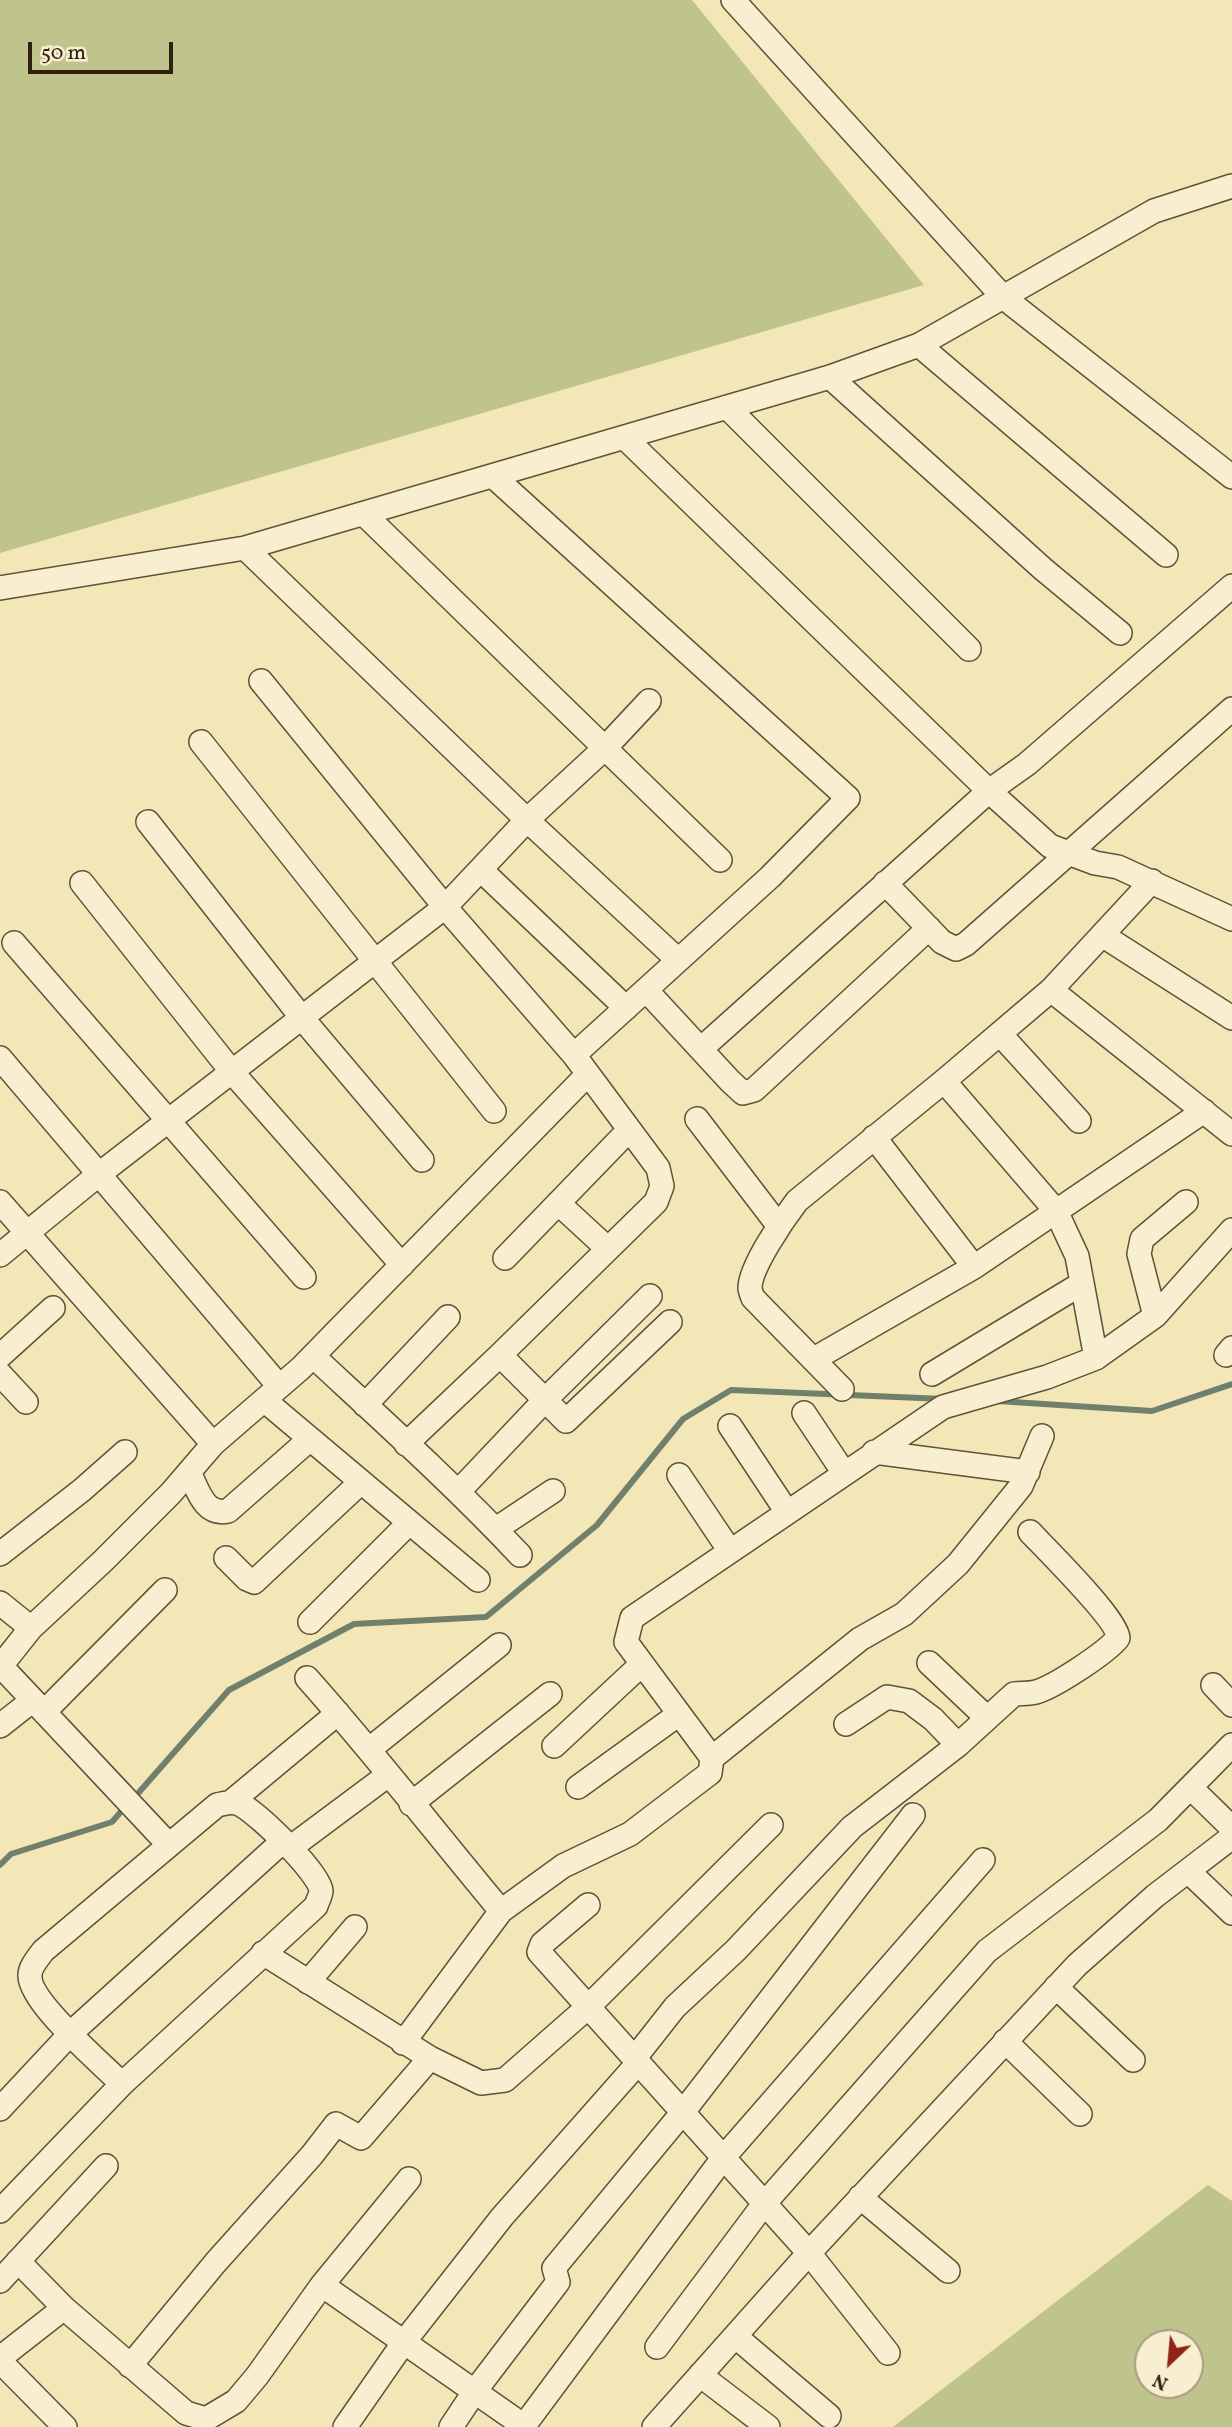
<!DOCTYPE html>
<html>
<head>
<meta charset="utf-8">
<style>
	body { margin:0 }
	#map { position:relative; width:1232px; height:2427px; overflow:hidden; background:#f4e7b7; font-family:Vollkorn,serif }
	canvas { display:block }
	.north { position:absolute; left:1134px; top:2329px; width:70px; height:70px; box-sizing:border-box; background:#f8efd0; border:2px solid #a89d82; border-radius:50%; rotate:206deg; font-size:19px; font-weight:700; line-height:28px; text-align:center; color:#2f210e }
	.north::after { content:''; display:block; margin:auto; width:24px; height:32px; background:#8f2418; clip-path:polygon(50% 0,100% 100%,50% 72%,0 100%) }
	.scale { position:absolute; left:28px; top:42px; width:145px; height:32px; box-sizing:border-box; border:4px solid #2f210e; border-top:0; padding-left:9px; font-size:21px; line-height:24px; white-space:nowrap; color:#2f210e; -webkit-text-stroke:5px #f8efd0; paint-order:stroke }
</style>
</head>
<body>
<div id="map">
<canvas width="1232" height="2427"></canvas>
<div class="north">N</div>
<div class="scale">50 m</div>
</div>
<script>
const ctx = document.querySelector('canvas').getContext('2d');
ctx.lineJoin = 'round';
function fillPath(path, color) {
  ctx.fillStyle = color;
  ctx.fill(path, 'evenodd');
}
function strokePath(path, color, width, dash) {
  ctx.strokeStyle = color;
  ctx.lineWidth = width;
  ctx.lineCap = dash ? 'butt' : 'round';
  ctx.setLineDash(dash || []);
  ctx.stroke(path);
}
fillPath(new Path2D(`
	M0,0H692L924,285L0,553Z
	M1208,2185L1232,2201V2427H893ZM1190,2343V2385H1148V2343Z`), '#bec48c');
strokePath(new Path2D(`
	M997,1401L1152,1411L1232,1384
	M133,1799L229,1690L354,1624L486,1617L597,1525L683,1419L731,1390L944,1399
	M0,1865L11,1854L112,1822L125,1807`), '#70806d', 6);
const minor = new Path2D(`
	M733,0L1003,297L1232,477
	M919,345L1166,555
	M830,377L1043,569L1120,633
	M727,407L969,649
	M625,438L989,791L1050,846L1095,863L1118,867L1232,919
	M493,476L848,798L770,877L574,1055
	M364,514L720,860
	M245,548L527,820L678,960
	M0,588L245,548L830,377L919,345L1154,211L1232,186
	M261,681L445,907L574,1055L658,1168L662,1186L656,1202L500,1355L406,1444
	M201,742L494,1111
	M148,822L302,1018L422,1160
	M481,870L626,1008
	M82,883L232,1072L402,1265
	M885,883L942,942L956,949L966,944L1232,709
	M1102,935L1232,1018
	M14,943L304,1277
	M646,990L730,1081L743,1093L754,1090L929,928
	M1051,990L1232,1134
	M1000,1034L1079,1121
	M702,1048L989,791L1027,764L1232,586
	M0,1058L279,1386
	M944,1081L1056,1211L1077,1256L1096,1358
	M697,1119L778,1225
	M874,1137L974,1267
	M0,1202L213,1444
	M558,1203L608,1249
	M0,1255L98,1175L445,907L527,820L605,748L649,701
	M505,1258L629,1130
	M1155,1316L1139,1254L1142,1239L1186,1202
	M500,1355L566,1421L670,1322
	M1226,1355L1232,1348
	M0,1356L53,1308
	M313,1356C383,1421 454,1485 520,1555
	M814,1359L974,1267L1204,1111
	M0,1374L26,1402
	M932,1374L1081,1284
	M842,1389L753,1298C752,1295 750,1291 750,1288C750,1267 784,1218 797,1201L944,1081L1051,990L1152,881
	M264,1400L478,1580
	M365,1405L448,1317
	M804,1413L844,1473
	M730,1426L787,1512
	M874,1452L1028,1472
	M189,1472C198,1490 204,1516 228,1511L310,1439
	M679,1475L730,1551
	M459,1491L545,1400L650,1296
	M496,1529L553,1491
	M0,1554L82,1490L125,1452
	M226,1558L247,1579L254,1582L361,1482
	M0,1603L31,1628
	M310,1622L409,1523
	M929,1663L987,1718
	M1,1666L169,1845
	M0,1667L31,1628L103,1561L171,1493L213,1444L301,1368L588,1074
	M307,1678C374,1753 436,1833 501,1911
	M1213,1685L1232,1705
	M44,1712L165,1590
	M846,1724L887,1697L909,1701L933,1719L958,1745
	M0,1726L33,1700
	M554,1746L642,1664
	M372,1751L376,1744L499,1645
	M712,1758L860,1639L904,1614L958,1564L1021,1486L1042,1436
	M578,1787L679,1714
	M1191,1788L1232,1828
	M231,1802L338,1713
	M411,1804L550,1694
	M290,1848L388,1775
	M1188,1871L1232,1913
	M588,1905L542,1944L539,1952L809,2253L888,2353
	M263,1953L430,2058L481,2083L505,2080L588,2007L771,1825
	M308,1982L355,1927
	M1056,1987L1133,2060
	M1005,2041L1080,2114
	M403,2043L501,1911L563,1866L630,1834L710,1773L712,1758L626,1642L632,1618L943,1407L1047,1377L1096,1358L1155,1316L1232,1230
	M634,2059L675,2007L736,1950L852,1827L958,1745L1014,1694C1021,1693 1029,1694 1036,1692C1054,1687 1106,1653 1118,1638C1118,1620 1047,1550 1030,1532
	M0,2109L71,2033L283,1841
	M860,2197L948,2271
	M0,2211L122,2084L316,1906C317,1902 321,1895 321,1891C320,1873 260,1816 243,1806C234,1800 227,1803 217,1805L43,1951C38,1958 30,1967 30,1975C28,2001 102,2064 122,2084
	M18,2261L64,2308L186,2413L206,2419L236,2401L257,2376L322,2285L409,2179
	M0,2281L106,2166
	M322,2285L524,2426
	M735,2336L829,2416
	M657,2347L764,2204L987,1951L1158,1820L1232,1745
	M0,2358L64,2308
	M0,2361L65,2427
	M130,2366L216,2262L312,2155L336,2124L361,2138L430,2058
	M700,2375L768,2427
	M345,2427L404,2342L502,2217L638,2063
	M451,2427L475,2391L558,2282L554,2268L683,2112L913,1815
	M523,2427L723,2158L983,1860
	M654,2427L809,2253L1077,1965L1155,1896L1232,1837`);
strokePath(minor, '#605238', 26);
strokePath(minor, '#f8efd0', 23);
</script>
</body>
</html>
